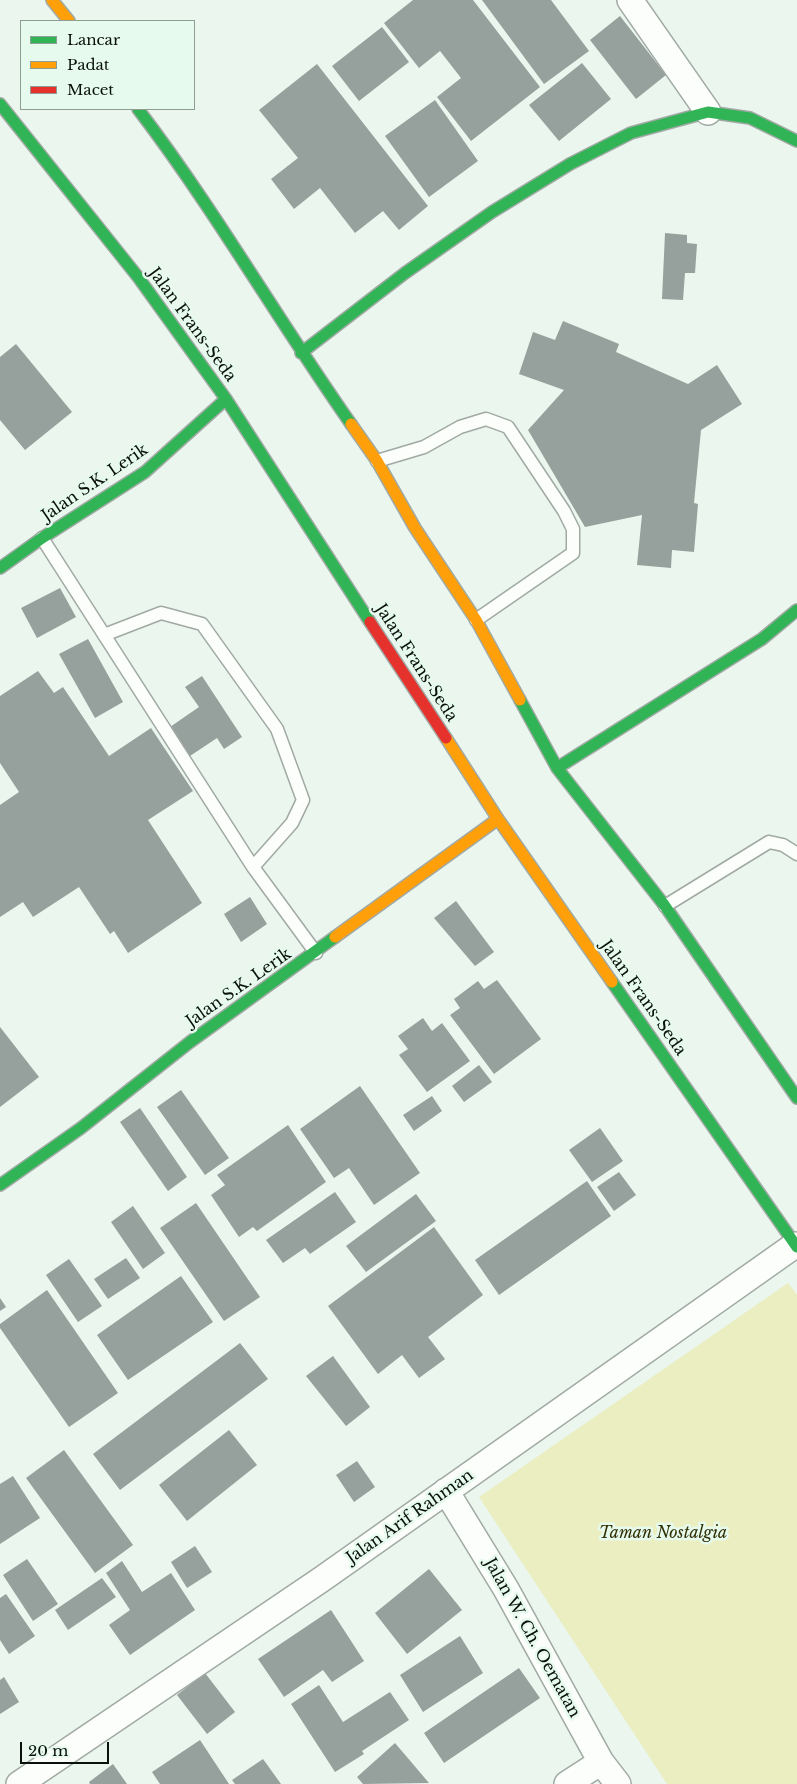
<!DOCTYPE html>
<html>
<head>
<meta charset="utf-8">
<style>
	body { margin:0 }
	#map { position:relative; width:797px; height:1784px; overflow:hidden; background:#eaf6ee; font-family:"Libre Baskerville",serif }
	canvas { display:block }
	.legend { position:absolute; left:20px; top:20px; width:175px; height:90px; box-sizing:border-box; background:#e6faed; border:1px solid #8e9c93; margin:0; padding:6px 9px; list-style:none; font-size:15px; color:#0a100c }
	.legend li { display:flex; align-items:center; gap:10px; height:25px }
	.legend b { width:25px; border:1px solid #8e9c93 }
	.scale { position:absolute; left:20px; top:1742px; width:89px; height:22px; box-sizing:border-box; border:2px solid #0a100c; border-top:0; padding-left:6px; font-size:15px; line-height:18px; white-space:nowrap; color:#0a100c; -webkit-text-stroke:4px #e6faed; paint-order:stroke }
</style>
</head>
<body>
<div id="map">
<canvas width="797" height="1784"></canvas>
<ul class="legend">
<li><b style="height:6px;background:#30b455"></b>Lancar</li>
<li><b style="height:6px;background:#ff9f0a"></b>Padat</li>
<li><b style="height:6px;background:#e5322d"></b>Macet</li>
</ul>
<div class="scale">20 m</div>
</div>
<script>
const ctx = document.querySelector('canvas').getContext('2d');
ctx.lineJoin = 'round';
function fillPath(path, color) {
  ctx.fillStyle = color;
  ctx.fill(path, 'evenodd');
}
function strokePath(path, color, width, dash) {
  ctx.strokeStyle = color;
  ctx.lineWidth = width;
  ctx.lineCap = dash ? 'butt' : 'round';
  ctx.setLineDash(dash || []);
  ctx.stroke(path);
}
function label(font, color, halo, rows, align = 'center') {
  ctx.font = font + ' "Libre Baskerville",serif';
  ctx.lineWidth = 5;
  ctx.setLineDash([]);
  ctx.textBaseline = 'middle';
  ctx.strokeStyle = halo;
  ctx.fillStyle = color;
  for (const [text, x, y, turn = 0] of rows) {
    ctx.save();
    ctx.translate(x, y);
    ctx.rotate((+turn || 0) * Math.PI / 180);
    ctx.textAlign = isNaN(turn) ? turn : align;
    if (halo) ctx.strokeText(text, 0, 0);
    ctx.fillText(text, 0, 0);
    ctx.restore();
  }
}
fillPath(new Path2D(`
	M788,1283L797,1295V1784H667L479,1497Z`), '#ebeec1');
fillPath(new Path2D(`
	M413,0H473L540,87L471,141L437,97L461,78L440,51L419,68L384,23Z
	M482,0H551L589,51L544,84Z
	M620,16L666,75L636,99L590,40Z
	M382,27L409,62L359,101L332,66Z
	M582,63L611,99L559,141L529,105Z
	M317,64L428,206L399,230L383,211L355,233L320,188L294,209L271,179L298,158L259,110Z
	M435,100L478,161L429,197L385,136Z
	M665,233L687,235V243L697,244L695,273H685L683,300L662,299Z
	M563,321L619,344L616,352L688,384L717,365L742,404L701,430L694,503L698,504L694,552L672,550L671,568L637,565L642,515L585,527L528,430L564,390L519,374L533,332L555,340Z
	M16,344L72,412L25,450L0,420V357Z
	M60,588L76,617L37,638L21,608Z
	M88,639L123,702L95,718L59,654Z
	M38,671L54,693L63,687L109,756L151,728L193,791L148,820L202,903L128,953L114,931L110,934L79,887L33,917L23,902L0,917V805L19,792L0,763V696Z
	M202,676L242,737L224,749L217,738L190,756L170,727L199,707L185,687Z
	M250,897L267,924L241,942L224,914Z
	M456,901L494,952L475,966L434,918Z
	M497,980L541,1039L494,1074L450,1015L460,1008L454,999L478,981L484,989Z
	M423,1018L432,1031L442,1023L470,1061L427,1092L399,1055L408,1049L398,1036Z
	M0,1027L39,1077L0,1107Z
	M479,1065L492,1082L464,1102L452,1086Z
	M360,1086L420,1173L374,1205L349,1168L334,1178L300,1129Z
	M181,1090L229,1158L205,1175L157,1107Z
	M432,1096L442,1111L414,1131L403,1115Z
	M140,1108L187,1177L168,1191L120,1122Z
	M288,1125L326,1182L257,1231L253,1227L239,1237L211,1195L225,1185L217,1175Z
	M600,1128L623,1161L592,1182L569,1150Z
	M619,1172L636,1195L614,1211L597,1187Z
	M587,1181L611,1216L499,1295L475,1260Z
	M335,1192L356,1222L310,1254L305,1248L283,1263L266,1240Z
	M416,1194L436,1221L366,1272L346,1246Z
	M196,1203L260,1297L224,1321L160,1228Z
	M133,1206L165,1253L143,1269L111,1222Z
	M434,1227L483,1295L428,1337L445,1359L419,1378L402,1355L378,1374L328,1306Z
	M126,1258L140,1278L108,1299L94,1279Z
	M69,1259L102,1306L78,1322L46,1275Z
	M181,1276L213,1322L128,1380L97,1335Z
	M47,1290L118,1393L69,1427L0,1328V1324Z
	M0,1298L6,1307L0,1311Z
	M240,1343L268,1379L120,1490L93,1454Z
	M333,1356L370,1407L346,1426L306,1376Z
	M229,1430L257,1465L187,1521L159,1485Z
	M64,1450L133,1545L95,1573L26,1478Z
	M357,1461L375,1487L354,1502L336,1475Z
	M13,1476L40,1518L0,1544V1484Z
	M195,1546L212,1572L187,1588L171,1562Z
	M27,1559L58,1604L33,1621L3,1575Z
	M122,1561L142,1592L171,1573L195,1610L130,1655L109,1625L130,1610L106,1573Z
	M429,1569L462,1610L407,1654L375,1613Z
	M102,1578L116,1597L68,1630L55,1610Z
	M6,1594L35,1636L9,1654L0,1640V1598Z
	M331,1610L364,1661L332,1682L323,1670L284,1697L258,1659Z
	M460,1636L483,1673L423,1712L400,1675Z
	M519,1668L540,1698L444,1763L424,1733Z
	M205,1673L235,1712L207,1734L177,1695Z
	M4,1677L19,1702L0,1714V1680Z
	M319,1685L343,1722L390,1692L409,1720L362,1751L364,1754L335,1772L291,1704Z
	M200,1740L229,1784H160L152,1772Z
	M395,1743L429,1783L363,1784L357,1777Z
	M263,1759L281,1784H235L232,1780Z
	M113,1764L127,1784H90L89,1782Z`), '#96a09c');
const lane = new Path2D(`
	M377,461L424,447L460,427L486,419L508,427L564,511L573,529V553L476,620
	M42,538L253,867L316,953
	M104,635L161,613L202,624L277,729L303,800L292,823L253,867
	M665,906L769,842L783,845L797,854`);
const street = new Path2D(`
	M630,0L708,112
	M446,1491L506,1589L601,1762L618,1784
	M19,1784L322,1579L795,1245
	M567,1784L601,1762`);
const fast = new Path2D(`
	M0,104L138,277L226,399L370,622
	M138,109C215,210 278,320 351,424
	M301,353L405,273L492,212L570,164L631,133L708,112L750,118L797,141
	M0,568L42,538L145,472L226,399
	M520,700L557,768L665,906L797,1098
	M557,768L762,639L797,610
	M612,982L797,1247
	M0,1185L81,1128L190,1042L335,937`);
const slow = new Path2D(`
	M52,0L69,21
	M351,424L377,461L415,528L476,620L520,700
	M446,738L498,819L612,982
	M335,937L498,819`);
const jam = new Path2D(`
	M370,622L446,738`);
strokePath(lane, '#a1a9a4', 15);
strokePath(street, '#a1a9a4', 28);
strokePath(fast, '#a1a9a4', 14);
strokePath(slow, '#a1a9a4', 14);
strokePath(jam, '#a1a9a4', 14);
strokePath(lane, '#fcfefc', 12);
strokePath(street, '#fcfefc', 25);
strokePath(fast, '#30b455', 11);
strokePath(slow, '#ff9f0a', 11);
strokePath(jam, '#e5322d', 11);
label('16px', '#0a100c', '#e6faed', [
	["Jalan Frans-Seda",192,325,54],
	["Jalan S.K. Lerik",95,483,-34],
	["Jalan Frans-Seda",416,663,57],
	["Jalan S.K. Lerik",239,988,-35],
	["Jalan Frans-Seda",643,998,55],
	["Jalan Arif Rahman",410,1517,-35],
	["Jalan W. Ch. Oematan",532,1638,61]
]);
label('italic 16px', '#322f03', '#e6faed', [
	["Taman Nostalgia",663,1533]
]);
</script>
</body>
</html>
